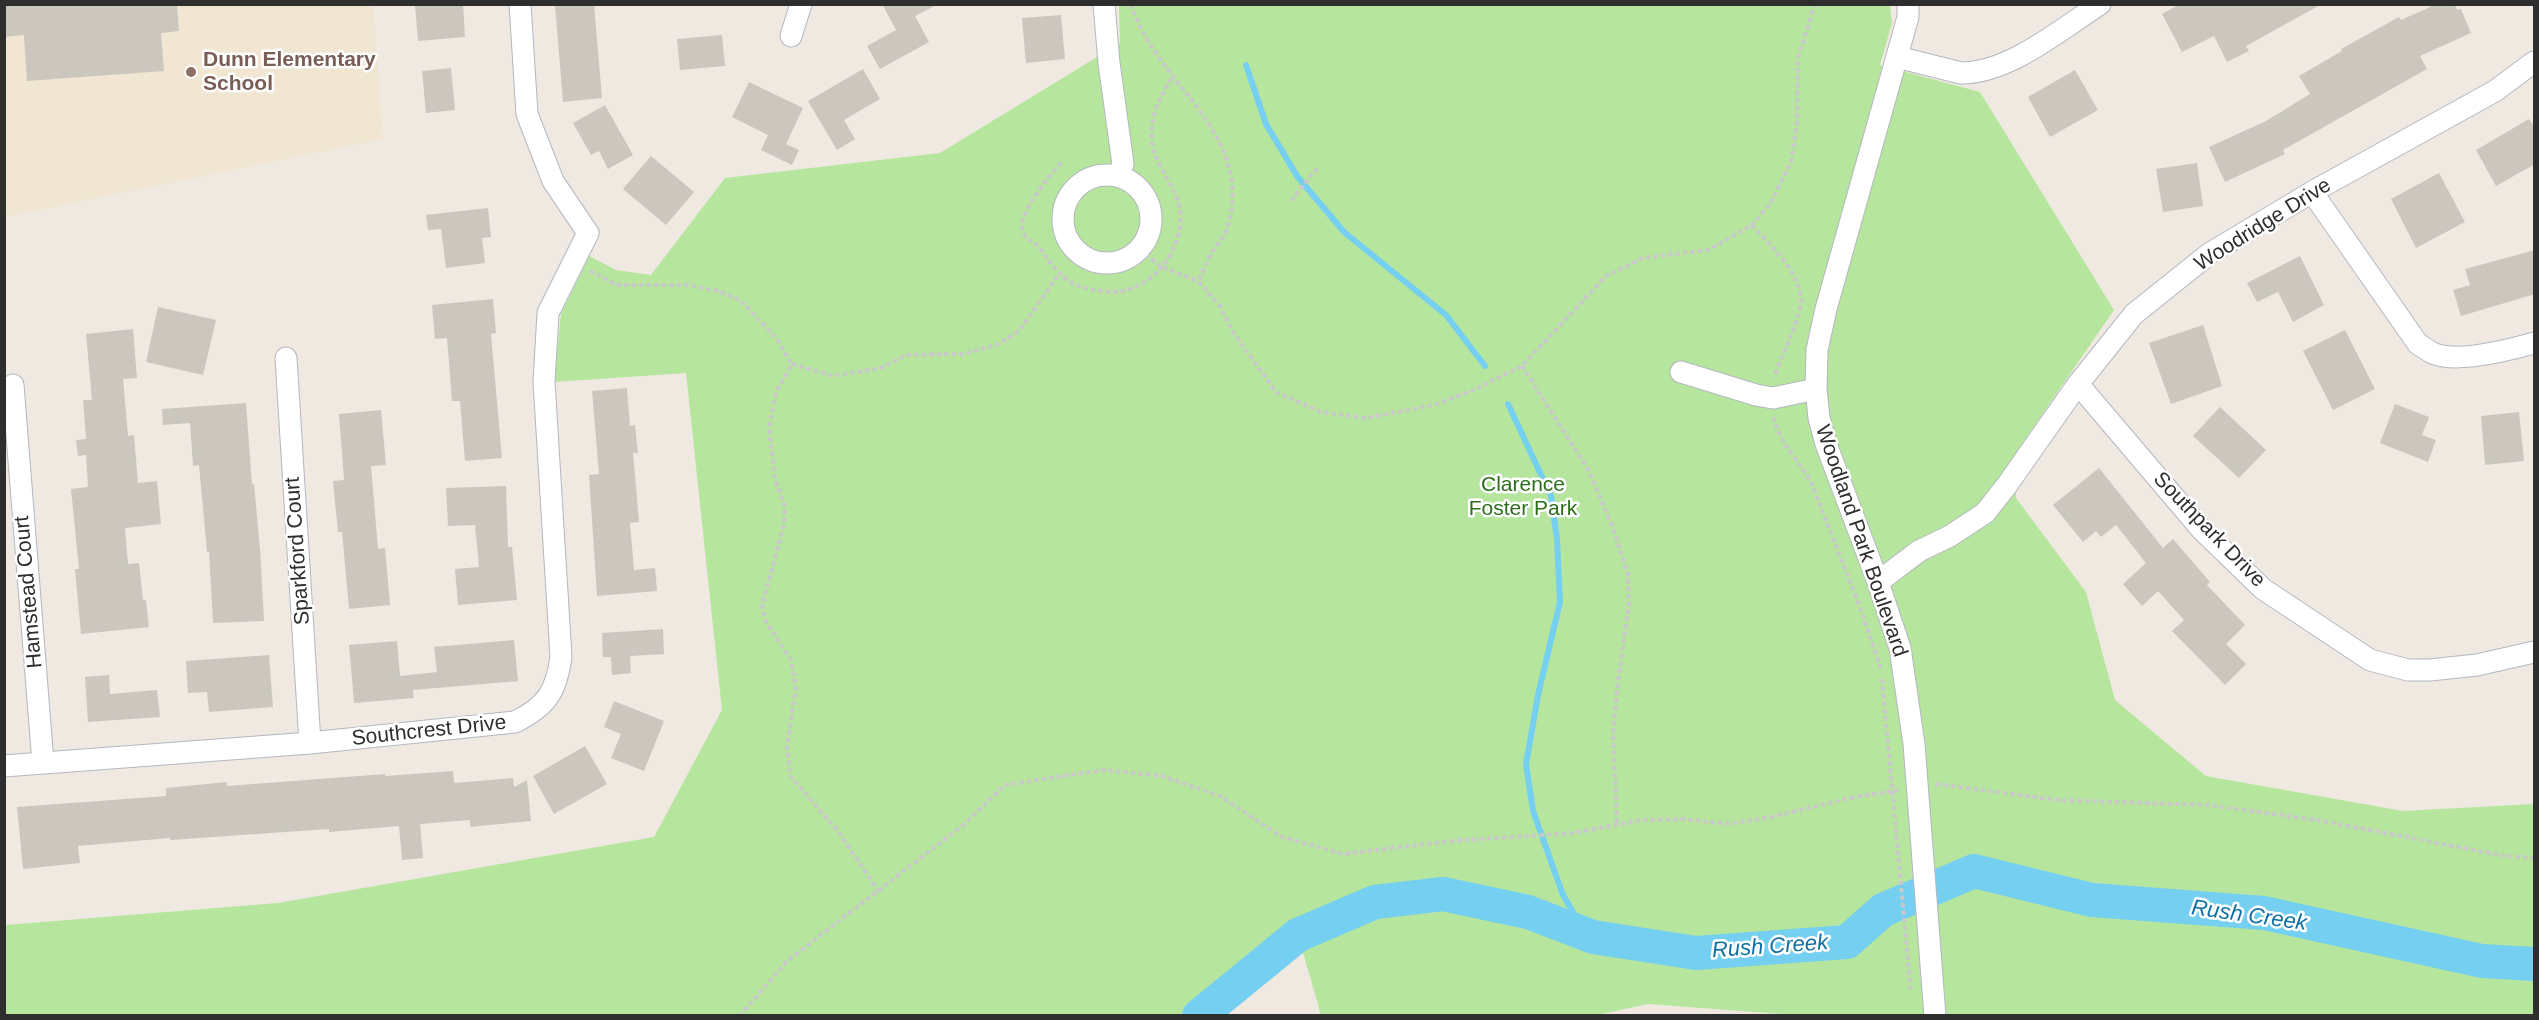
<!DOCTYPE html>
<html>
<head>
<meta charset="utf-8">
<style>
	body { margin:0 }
	#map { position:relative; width:2539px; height:1020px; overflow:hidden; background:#efe9e1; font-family:Helvetica,sans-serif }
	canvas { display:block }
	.frame { position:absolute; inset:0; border:6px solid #2e2e2e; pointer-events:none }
</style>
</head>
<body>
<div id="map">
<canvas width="2539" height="1020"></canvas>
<div class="frame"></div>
</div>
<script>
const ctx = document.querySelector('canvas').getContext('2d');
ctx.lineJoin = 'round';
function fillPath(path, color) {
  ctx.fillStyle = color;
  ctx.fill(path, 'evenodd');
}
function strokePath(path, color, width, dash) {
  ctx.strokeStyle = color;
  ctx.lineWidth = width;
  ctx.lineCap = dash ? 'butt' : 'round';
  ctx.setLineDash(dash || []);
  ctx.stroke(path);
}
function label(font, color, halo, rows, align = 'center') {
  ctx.font = font + ' Helvetica,sans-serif';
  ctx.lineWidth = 5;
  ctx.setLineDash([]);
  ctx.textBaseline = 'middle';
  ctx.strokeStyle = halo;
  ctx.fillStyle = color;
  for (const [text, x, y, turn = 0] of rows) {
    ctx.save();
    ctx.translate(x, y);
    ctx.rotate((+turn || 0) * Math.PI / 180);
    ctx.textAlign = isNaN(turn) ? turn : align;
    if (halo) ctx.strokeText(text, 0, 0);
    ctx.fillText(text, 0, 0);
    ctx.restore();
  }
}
fillPath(new Path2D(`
	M5,5H373L383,139L5,217Z`), '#f0e6d1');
fillPath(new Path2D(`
	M1119,5H1890L1892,23L1880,65L1980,92L2114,310L2015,454L2016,498L2086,592L2115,700L2206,776L2403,811L2534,804V1015L1808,1016L1648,1004L1592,1016L1321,1015L1298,935L1199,1015L5,1016V925L278,903L654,837L722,710L686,373L554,382L561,314L589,256L616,270L651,275L725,178L940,153L1120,43Z`), '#b6e59e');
strokePath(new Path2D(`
	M1246,65L1266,124L1297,176L1344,232L1446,315L1485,366
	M1508,404L1551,496L1557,539L1560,602L1538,695L1526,764L1533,811L1563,895L1586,934`), '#75cff0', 6);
strokePath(new Path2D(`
	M1199,1016L1298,935L1375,902L1443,894L1528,912L1593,937L1696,953L1847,942L1883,910L1974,871L2092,900L2264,913L2482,961L2534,964`), '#75cff0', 34);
fillPath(new Path2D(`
	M4,4H177L179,31L161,33L164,71L27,81L24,35L4,37Z
	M415,4H463L465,37L418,41Z
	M555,4H594L602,98L563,102Z
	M882,4H938L915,16L929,42L880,69L867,46L896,30Z
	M2180,4H2322L2246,46L2249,51L2227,62L2214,36L2182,52L2162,14Z
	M2437,4H2455L2457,10L2461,9L2471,33L2420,56L2427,69L2283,150L2285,154L2225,182L2209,147L2266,121L2310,94L2299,76L2342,51L2341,49L2399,17L2401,20Z
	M1061,15L1065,59L1026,63L1022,18Z
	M722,35L725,66L680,70L677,39Z
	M451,68L455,110L426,113L422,71Z
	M863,69L880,99L844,120L855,139L837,150L808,101Z
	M2075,70L2098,110L2050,137L2028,97Z
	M749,82L803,108L786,144L799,150L792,165L761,150L768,135L732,117Z
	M605,105L633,155L608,169L599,151L591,155L573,123Z
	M2529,119L2535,128V164L2496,186L2476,150Z
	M651,156L694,192L666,225L623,189Z
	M2197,163L2203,206L2163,212L2156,169Z
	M2439,173L2465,222L2416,248L2391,199Z
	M488,208L491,237L482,238L485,263L446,268L441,229L428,230L426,215Z
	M2535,250V294L2461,316L2453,290L2470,285L2465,269Z
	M2300,256L2324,305L2293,322L2278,292L2257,302L2247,283Z
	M493,299L496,333L491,334L502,458L465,461L460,401H452L447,338L435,339L432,305Z
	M158,307L216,320L203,375L146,362Z
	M2203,325L2222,386L2171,404L2149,343Z
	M133,329L137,378L123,379L128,436L134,435L138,483L157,481L161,524L125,528L128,564L139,563L143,600H146L149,627L81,634L75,569H79L71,489L88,487L86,455L78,456L76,440L86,439L83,400H92L86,334Z
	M2345,330L2375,389L2333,410L2303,351Z
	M627,388L630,426L635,425L638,453H633L639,522L630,523L634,570L655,568L657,591L597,596L589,475L599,474L592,391Z
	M246,403L252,485L254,484L260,549L264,621L213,623L209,552H207L199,465L193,466L190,423L163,425L162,409Z
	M2395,404L2429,417L2422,435L2436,440L2428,462L2380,443Z
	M2220,407L2266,450L2239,478L2193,436Z
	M381,410L386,465L371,466L378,549L385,548L390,605L349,609L342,532H338L333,481L344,480L339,414Z
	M2519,412L2524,461L2485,465L2481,416Z
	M2099,468L2163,548L2173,539L2210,582L2207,585L2245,625L2226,644L2246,664L2225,685L2172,631L2184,620L2158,591L2142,606L2123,584L2146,563L2116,525L2101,537L2096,531L2083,542L2053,505Z
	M506,486L508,547H512L517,600L458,605L455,569L479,567L475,525L448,526L446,488Z
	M663,629L664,654L630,656L631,673L612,675L611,657H603L602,633Z
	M514,640L518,681L413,690L414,698L354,703L349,645L397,641L400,676L437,672L434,647Z
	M269,655L273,707L209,712L207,692L188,693L186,661Z
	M109,675L110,694L157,690L160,717L88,722L85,677Z
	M614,701L664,721L644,771L611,758L621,734L604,727Z
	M585,746L607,784L554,814L533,776Z
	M453,771L454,783L513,778L514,787L527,780L531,821L470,827V820L420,824L423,858L402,860L399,826L329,832V829L170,840V838L78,846L80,863L23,869L17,807L166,796V788L227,782V786L385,774V776Z`), '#cbc7bf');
const minor = new Path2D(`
	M1104,4L1109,63L1123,164L1118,176
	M1908,4V17L1826,309L1817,350L1816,389L1819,418L1826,444L1878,582L1900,648L1914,744L1935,1016
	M791,36L801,4
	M1897,57L1961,73C2009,73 2060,30 2100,4
	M1063 219a44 44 0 1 1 88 0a44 44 0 1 1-88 0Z
	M2312,192L2418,344C2424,347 2429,352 2435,354C2459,363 2509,350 2534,343
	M286,358L310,743
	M1681,372L1756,395L1773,398L1816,389
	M2078,384L2202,530L2263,589L2370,660L2408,670H2430L2477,665L2534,652
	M13,385L43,763
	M1878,582L1919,551L1950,536L1985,513L2007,485L2078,384L2134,314L2209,254L2312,192L2495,91L2534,62
	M4,766L310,743L515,722C547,706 556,692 561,657L544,382L548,313L588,233L553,181L527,114L520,4`);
strokePath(minor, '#b4b7c1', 23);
strokePath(new Path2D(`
	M1131,4C1155,85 1257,131 1227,229C1224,238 1217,244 1212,252C1207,262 1203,272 1198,281L1220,306L1233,332L1276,392L1321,412L1366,418L1434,405L1471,391L1522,366L1606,276L1643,258L1708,250L1752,225L1770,204L1791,162L1797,122L1798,58L1815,4
	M1061,163C1049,177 1016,214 1023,232C1026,240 1033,241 1039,247C1042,250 1044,255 1047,258C1057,271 1069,285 1085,288C1100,291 1115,294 1130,289C1162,278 1184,243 1180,210C1176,185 1156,168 1152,143C1149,117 1160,96 1174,75
	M1291,201L1318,167
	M1752,225C1770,245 1798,270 1801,298C1803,314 1780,359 1774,377
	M1139,250L1162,267L1198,281
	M590,271L617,285H686L718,291L740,300L777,339L792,364
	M1522,366L1589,471L1612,526L1628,574L1629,603L1617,689L1613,735L1617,824
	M1774,417C1777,440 1800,462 1811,482L1860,607L1881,669
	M1882,679L1911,993
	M1936,784L2058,800L2207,805L2317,820L2505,856L2534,858
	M879,892L837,830L791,777L787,746L796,688L791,660L765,620L762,606L784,524L785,507L775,479L769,429L776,392L792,364L833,376L881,368L906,355L963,354L999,344L1020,330L1059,274
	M740,1016L786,962L963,825L1005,785L1103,770L1162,776L1220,796L1282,837L1343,854L1451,841L1573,833L1642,820L1683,819L1729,824L1771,817L1855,797L1899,790`), '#c9c9c9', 4, [4.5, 3]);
strokePath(minor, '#fff', 21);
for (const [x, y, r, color] of [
	[191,72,6,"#8d6e63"]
]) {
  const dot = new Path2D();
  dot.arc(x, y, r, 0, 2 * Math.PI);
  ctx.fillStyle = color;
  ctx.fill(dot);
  strokePath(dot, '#fff', 2);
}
label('bold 21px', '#785e54', '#fff', [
	["Dunn Elementary",203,60],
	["School",203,84]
], 'left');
label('21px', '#2e2e2e', '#fff', [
	["Woodridge Drive",2263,225,-32],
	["Southpark Drive",2209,530,46],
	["Woodland Park Boulevard",1861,541,71],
	["Sparkford Court",298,551,-94],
	["Hamstead Court",29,592,-95],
	["Southcrest Drive",429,731,-6]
]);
label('21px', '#2c6e1b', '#fff', [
	["Clarence",1523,485],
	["Foster Park",1523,509]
]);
label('italic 22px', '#0d6fa3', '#fff', [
	["Rush Creek",2249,916,8],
	["Rush Creek",1770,947,-4]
]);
</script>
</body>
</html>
